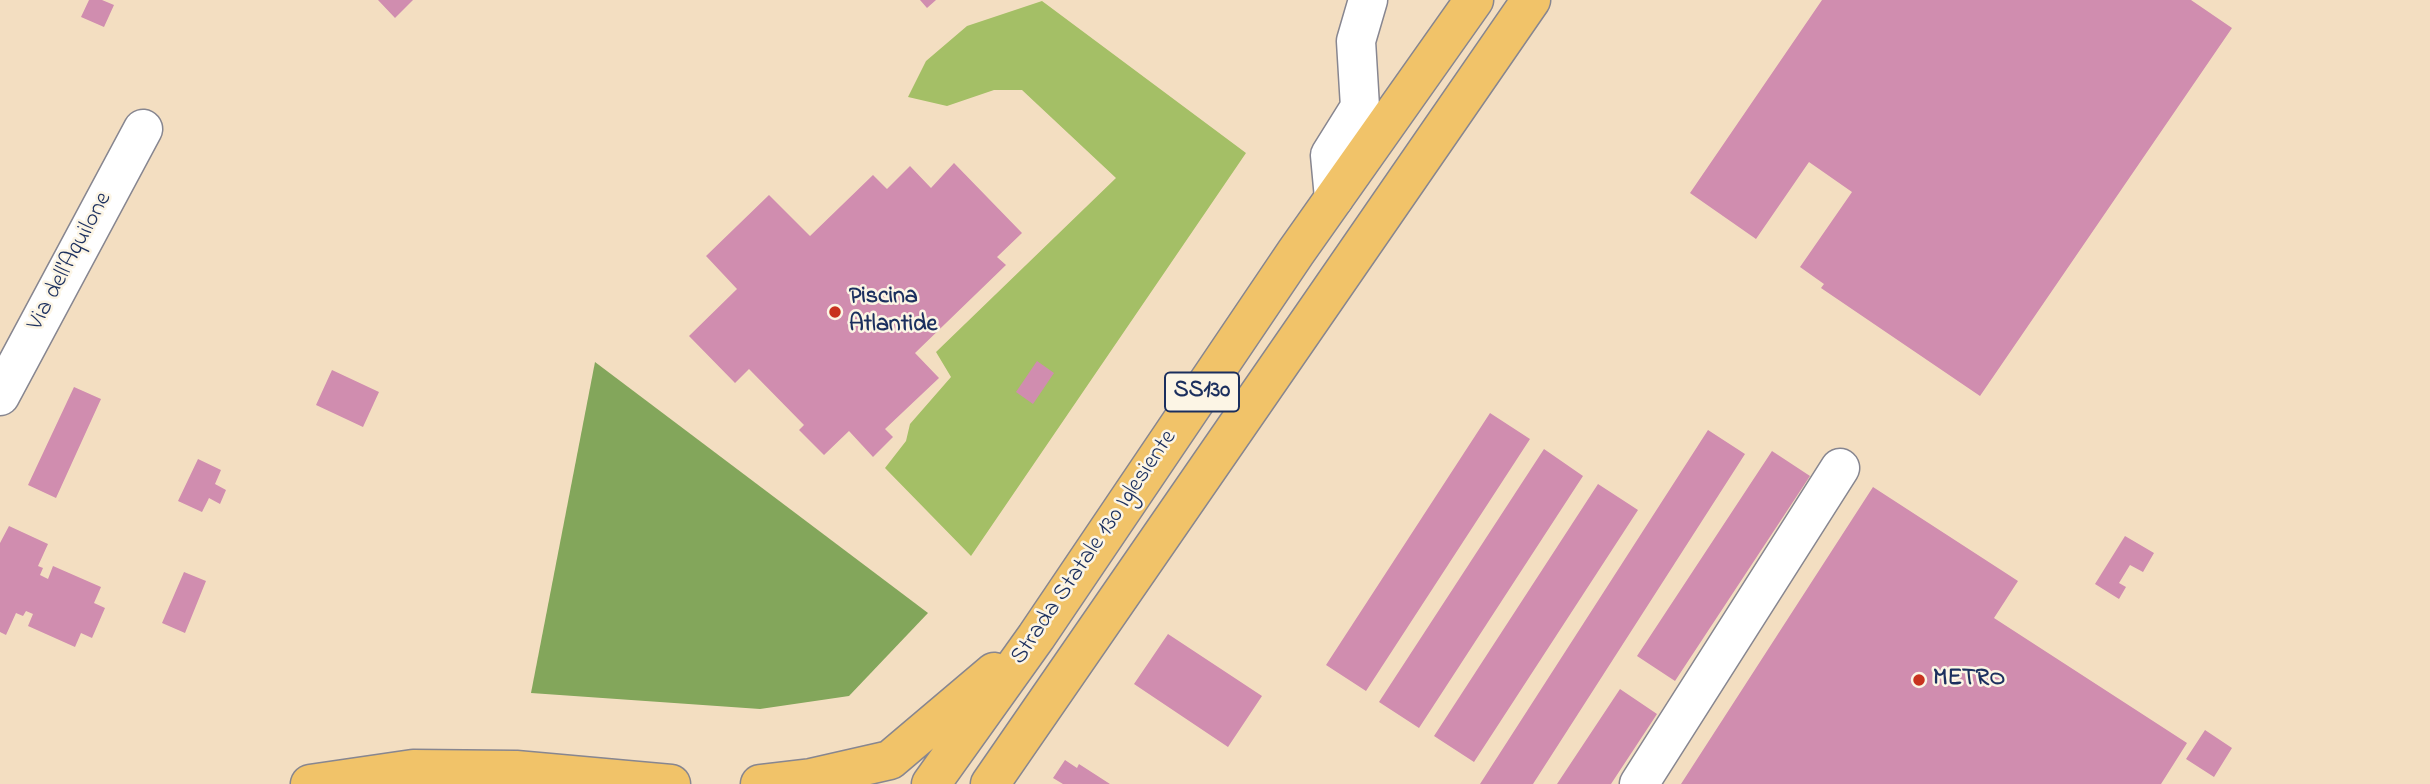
<!DOCTYPE html>
<html>
<head>
<meta charset="utf-8">
<style>
	body { margin:0 }
	canvas { display:block; background:#f3dec1 }
</style>
</head>
<body>
<canvas width="2430" height="784"></canvas>
<script>
const ctx = document.querySelector('canvas').getContext('2d');
ctx.lineJoin = 'round';
function fillPath(path, color) {
  ctx.fillStyle = color;
  ctx.fill(path, 'evenodd');
}
function strokePath(path, color, width, dash) {
  ctx.strokeStyle = color;
  ctx.lineWidth = width;
  ctx.lineCap = dash ? 'butt' : 'round';
  ctx.setLineDash(dash || []);
  ctx.stroke(path);
}
function label(font, color, halo, rows, align = 'center') {
  ctx.font = font + ' "Indie Flower",sans-serif';
  ctx.lineWidth = 5;
  ctx.setLineDash([]);
  ctx.textBaseline = 'middle';
  ctx.strokeStyle = halo;
  ctx.fillStyle = color;
  for (const [text, x, y, turn = 0] of rows) {
    ctx.save();
    ctx.translate(x, y);
    ctx.rotate((+turn || 0) * Math.PI / 180);
    ctx.textAlign = isNaN(turn) ? turn : align;
    if (halo) ctx.strokeText(text, 0, 0);
    ctx.fillText(text, 0, 0);
    ctx.restore();
  }
}
fillPath(new Path2D(`
	M1042,1L1246,153L971,556L885,468L906,441L910,424L951,377L936,352L1116,178L1022,90H994L947,106L908,97L926,61L967,26Z`), '#a4bf66');
fillPath(new Path2D(`
	M595,362L928,613L849,696L760,709L531,693Z`), '#83a65b');
fillPath(new Path2D(`
	M89,0H102L114,5L104,27L81,17Z
	M378,0H413L395,18Z
	M920,0H936L927,8Z
	M1822,0H2191L2232,28L1980,396L1821,288L1824,284L1800,267L1852,192L1809,162L1756,239L1690,193Z
	M954,163L1022,233L997,257L1006,265L915,353L939,378L885,429L893,437L873,457L849,431L824,455L799,430L804,425L749,369L735,383L689,336L737,289L706,256L769,195L810,236L873,175L887,189L910,166L931,188Z
	M1037,361L1054,373L1033,404L1016,392Z
	M332,370L379,392L363,427L316,405Z
	M74,387L101,399L56,498L28,485Z
	M1490,413L1530,439L1366,691L1326,665Z
	M1708,430L1745,454L1533,784H1480Z
	M1544,449L1583,476L1419,728L1379,702Z
	M1772,451L1810,476L1675,681L1637,656Z
	M198,459L221,470L215,484L226,490L220,504L209,498L202,512L178,501Z
	M1598,484L1638,510L1474,762L1434,736Z
	M1873,487L2018,581L1994,618L2187,743L2161,784H1681Z
	M9,526L48,544L38,566L43,568L40,575L48,579L53,566L101,587L94,603L105,608L92,638L81,633L75,647L28,626L33,614L26,611L23,616L16,613L6,635L0,632V543Z
	M2125,536L2154,553L2143,572L2130,565L2119,583L2126,587L2119,599L2095,584Z
	M184,572L206,581L185,633L162,623Z
	M1168,634L1262,696L1228,747L1134,684Z
	M1620,689L1657,714L1611,784H1557Z
	M2205,730L2232,748L2214,777L2186,759Z
	M1065,760L1077,768L1079,764L1110,784H1063L1053,778Z`), '#d08daf');
const minor = new Path2D(`
	M1334,198L1330,155L1360,107L1356,41L1368,0
	M0,396L143,129
	M1639,784L1840,468`);
const highway = new Path2D(`
	M310,784L413,769L516,770L671,784
	M760,784L811,778L890,760L994,672
	M931,784L1036,637L1296,252L1474,0
	M990,784L1531,0`);
strokePath(minor, '#878690', 41);
strokePath(highway, '#878690', 41);
strokePath(minor, '#fff', 38);
strokePath(highway, '#f1c369', 38);
for (const [x, y, r, color] of [
	[835,312,7,"#c8321e"],
	[1919,680,7,"#c8321e"]
]) {
  const dot = new Path2D();
  dot.arc(x, y, r, 0, 2 * Math.PI);
  ctx.fillStyle = color;
  ctx.fill(dot);
  strokePath(dot, '#fcf5e5', 2.5);
}
for (const [x, y, w] of [
	[1202,392,74]
]) {
  const box = new Path2D();
  box.roundRect(x - w / 2, y - 19.5, w, 39, 5);
  ctx.fillStyle = '#fcf5e5';
  ctx.fill(box);
  strokePath(box, '#1b2f5e', 2);
}
label('bold 23px', '#1b2f5e', null, [
	["SS130",1202,392]
]);
label('24px', '#1b2f5e', '#fcf5e5', [
	["Via dell'Aquilone",71,262,-62],
	["Strada Statale 130 Iglesiente",1095,548,-56]
]);
label('bold 24px', '#1b2f5e', '#fcf5e5', [
	["Piscina",849,298],
	["Atlantide",849,326],
	["METRO",1933,680]
], 'left');
</script>
</body>
</html>
